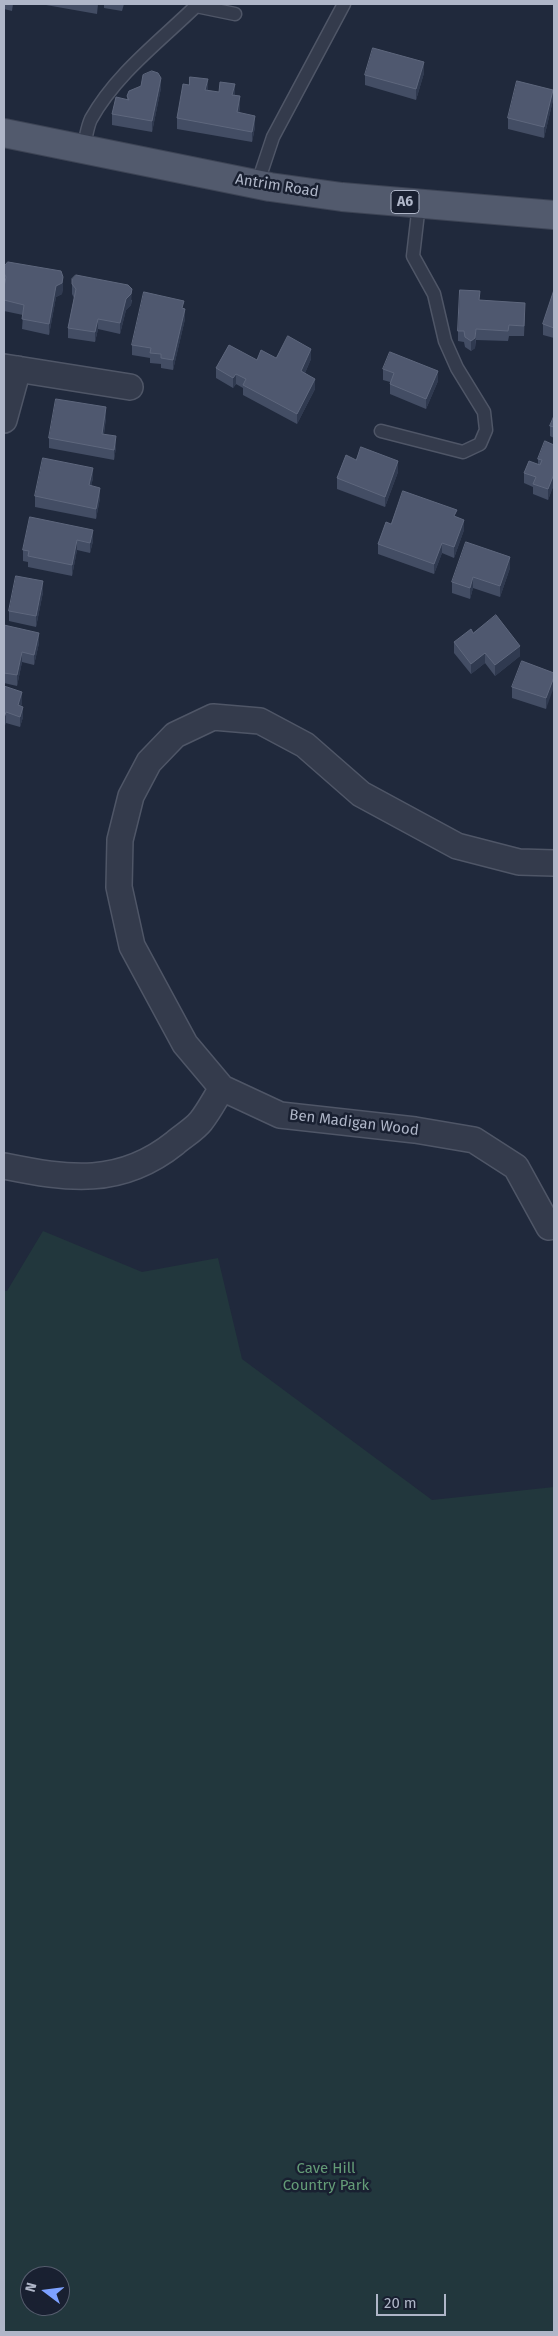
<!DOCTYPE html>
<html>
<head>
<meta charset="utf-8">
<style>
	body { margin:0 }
	#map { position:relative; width:558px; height:2336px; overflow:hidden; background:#20293c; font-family:"Fira Sans",sans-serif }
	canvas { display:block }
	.frame { position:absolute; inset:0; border:5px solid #afb6c8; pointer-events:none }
	.north { position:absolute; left:20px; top:2266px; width:50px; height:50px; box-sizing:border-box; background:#192031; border:1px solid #555c6d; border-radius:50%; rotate:285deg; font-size:14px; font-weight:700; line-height:20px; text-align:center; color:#afb6c8 }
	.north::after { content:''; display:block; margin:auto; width:18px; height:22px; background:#7da1ff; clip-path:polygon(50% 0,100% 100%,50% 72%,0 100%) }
	.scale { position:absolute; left:376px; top:2294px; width:70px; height:22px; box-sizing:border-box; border:2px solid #afb6c8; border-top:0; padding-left:6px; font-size:15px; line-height:18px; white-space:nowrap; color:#afb6c8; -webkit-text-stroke:4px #192031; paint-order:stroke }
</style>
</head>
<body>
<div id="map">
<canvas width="558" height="2336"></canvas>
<div class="frame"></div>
<div class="north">N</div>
<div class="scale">20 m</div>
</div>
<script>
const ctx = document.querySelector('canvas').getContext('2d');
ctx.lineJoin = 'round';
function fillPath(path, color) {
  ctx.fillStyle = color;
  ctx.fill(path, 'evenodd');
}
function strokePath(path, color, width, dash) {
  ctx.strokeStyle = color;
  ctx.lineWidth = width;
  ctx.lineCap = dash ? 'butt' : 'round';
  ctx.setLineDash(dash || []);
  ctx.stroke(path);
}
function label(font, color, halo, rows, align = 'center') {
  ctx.font = font + ' "Fira Sans",sans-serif';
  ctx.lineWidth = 5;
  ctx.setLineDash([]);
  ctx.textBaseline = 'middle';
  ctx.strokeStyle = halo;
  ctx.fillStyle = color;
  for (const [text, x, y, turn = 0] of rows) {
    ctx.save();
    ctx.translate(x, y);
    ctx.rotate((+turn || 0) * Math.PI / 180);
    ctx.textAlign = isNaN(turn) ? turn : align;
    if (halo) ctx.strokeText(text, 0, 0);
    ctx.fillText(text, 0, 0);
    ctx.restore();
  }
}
fillPath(new Path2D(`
	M43,1231L142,1272L218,1258L242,1359L432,1500L554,1487V2332H4V1291H7ZM30,2276H60V2306H30Z`), '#22373d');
const service = new Path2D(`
	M83,148C86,139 87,127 91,119C116,74 159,42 196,6L235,14
	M257,185L273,137L344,4
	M381,431L463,452L480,444L486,430L484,412L457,368L445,341L434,294L413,256L419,204`);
const minor = new Path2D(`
	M4,367L130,387
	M4,420L18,369
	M4,1166C68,1179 120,1187 175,1143C183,1136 195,1129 201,1121C209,1111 215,1099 222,1088
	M549,1227L516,1167L474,1140L415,1130L280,1115L222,1088L185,1044L132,946L119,887L120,840L131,796L149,762L175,735L213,717L260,721L305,745L361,794L457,846L519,862L554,863`);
const primary = new Path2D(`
	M4,133L270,187L342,197L554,215`);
strokePath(service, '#4f5667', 15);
strokePath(minor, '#4f5667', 28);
strokePath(primary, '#3d4455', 30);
strokePath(service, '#343b4c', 12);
strokePath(minor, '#343b4c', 25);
strokePath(primary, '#525a6d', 28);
fillPath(new Path2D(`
	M4,4H13L12,11L4,9Z
	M46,4H98L97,14L46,5Z
	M104,4H124L122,11L104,8Z
	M424,73L416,100L365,85V75Z
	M161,88L152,132L112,125V114L127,99V96Z
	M208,90L235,96L240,107L239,113L255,127L252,142L177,129V118Z
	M553,100L544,138L508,129V118Z
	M4,267L63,287L62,294L56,297L49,335L22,329L23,315L4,311Z
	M72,284L132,300L131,305L126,310L120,334L98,329L95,342L68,338V328L74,298L72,294Z
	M554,290V338L543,335V324Z
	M480,300L525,313L524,336H509L508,341L476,340L475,348L471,351L465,347L464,342L458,341V331Z
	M184,309L185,319L173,370L161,368V364L150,363V358L132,355V345Z
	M276,358L311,359L305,373L315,389L297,424L243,395V388L236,384L233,388L216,378V368L257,360Z
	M383,369L438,381L426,409L390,394V382L383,380Z
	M554,416V438L550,436V426Z
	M106,418L104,434L116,447L114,460L49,448V438Z
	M554,445V484L548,500L533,494V487L524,483V473L538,464V459Z
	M356,460L398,472L385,507L337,489V478Z
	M93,478L91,486L100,498L96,519L35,507V496Z
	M30,517L93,541L90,553L77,550L72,576L28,567V562L23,561V550Z
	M457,517L464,530L454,558L442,553L434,574L378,554V544L391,524Z
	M510,568L500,597L473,588L470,599L452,593V582Z
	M43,592L36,627L9,621V611Z
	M4,625L39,643L34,665L22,662L17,686L4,683Z
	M473,633L520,656L495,676L485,663L471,674L454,653V642Z
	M554,673L546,709L512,698V687Z
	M4,686L22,703L21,706L23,717L20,727L6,723Z`), '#434d64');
fillPath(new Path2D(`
	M424,62V73L416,100V89Z
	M161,78V88L152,132V121Z
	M208,79V90H205Z
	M235,84V95L232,106V95Z
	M553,90V100L544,138V127Z
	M240,96V107L237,123V112Z
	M255,116V127L252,142V132Z
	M63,277V287L62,294L56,297L49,335V324L56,286Z
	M132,289L131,305L126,310L120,334V323L126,299Z
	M185,309V319L173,370V360Z
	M98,319V329L95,342V332Z
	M476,329L475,348L471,351V341Z
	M311,349V359L301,382V371Z
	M438,371V381L426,409V399Z
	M236,374V384L233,388V378Z
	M315,379V389L297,424V414Z
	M106,407V418L102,444V434Z
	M116,436V447L114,460V450Z
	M398,461V472L385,507V497Z
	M93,468V478L89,496V485Z
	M554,474V484L548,500V489Z
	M100,488V498L96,519V509Z
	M464,520V530L454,558V547Z
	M93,530V541L90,553V543Z
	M77,540V550L72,576V565Z
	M442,543V553L434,574V564Z
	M510,557V568L500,597V586Z
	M473,577V588L470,599V588Z
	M43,581V592L36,627V616Z
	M39,633V643L34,665V655Z
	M520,646V656L495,676V665Z
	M22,652V662L17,686V675Z
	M485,653V663L471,674V664Z
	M554,677V687L546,709V698Z
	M22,692V703L18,715V705Z
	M23,707V717L20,727V717Z
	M6,712V723L4,728V718Z`), '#303a50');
const building = new Path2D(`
	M373,48L424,62L416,89L365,75Z
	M152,71L158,73L161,78L152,121L112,114L116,97L129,100L127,96L129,91L141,86L143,75Z
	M190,77L208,79L205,90L219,92L220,82L235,84L232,95L240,96L237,112L255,116L252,132L177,118L183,84L189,85Z
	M517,81L553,90L544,127L508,118Z
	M8,262L61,271L63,277L62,283L56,286L49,324L22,319L24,305L4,300V287L6,277L4,273V267Z
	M76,275L128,285L132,289L131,294L126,299L120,323L98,319L95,332L68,328L76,289L72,284V279Z
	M460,290L480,291L479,300L525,303L524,326L509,325L508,331L476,329L475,338L471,341L465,337L464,331H458Z
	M554,290V328L543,324Z
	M144,292L184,301L182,308L185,309L173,360L161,358V354L150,353L151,348L132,345Z
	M288,336L311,349L301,371L315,379L297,414L243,385L246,379L236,374L233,378L216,368L229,345L257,360L261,350L276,358Z
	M390,352L438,371L426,399L390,384L394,373L383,369Z
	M56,399L106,407L102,434L116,436L114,450L49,438Z
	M554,416V427L550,426Z
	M545,441L554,445V474L548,489L533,484L536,477L524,473L529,461L540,465L542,460L538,459Z
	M361,447L398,461L385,497L337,478L346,455L356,460Z
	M43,458L93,468L89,485L100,488L96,509L35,496Z
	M403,491L457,510L454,516L464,520L454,547L442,543L434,564L378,544L386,522L391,524Z
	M30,517L93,530L90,543L77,540L72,565L28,556L29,551L23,550Z
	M466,542L510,557L500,586L473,577L470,588L452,582Z
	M16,576L43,581L36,616L9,611Z
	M496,615L520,646L495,665L485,653L471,664L454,642L471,629L473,633Z
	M4,625L39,633L34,655L22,652L17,675L4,673Z
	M522,661L554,673V677L546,698L512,687Z
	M4,686L22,692L18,705L23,707L20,717L6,712L4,718Z`);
fillPath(building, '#4f586f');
strokePath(building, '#5e677d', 1);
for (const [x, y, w] of [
	[405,202,28]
]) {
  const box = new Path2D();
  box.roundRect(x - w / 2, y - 11.5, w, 23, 4);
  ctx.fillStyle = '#192031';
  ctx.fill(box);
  strokePath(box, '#afb6c8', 1);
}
label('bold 14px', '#afb6c8', null, [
	["A6",405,202]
]);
label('15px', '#afb6c8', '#192031', [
	["Antrim Road",277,186,9],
	["Ben Madigan Wood",354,1123,7]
]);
label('15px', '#649c77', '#192031', [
	["Cave Hill",326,2169],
	["Country Park",326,2186]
]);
</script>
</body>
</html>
